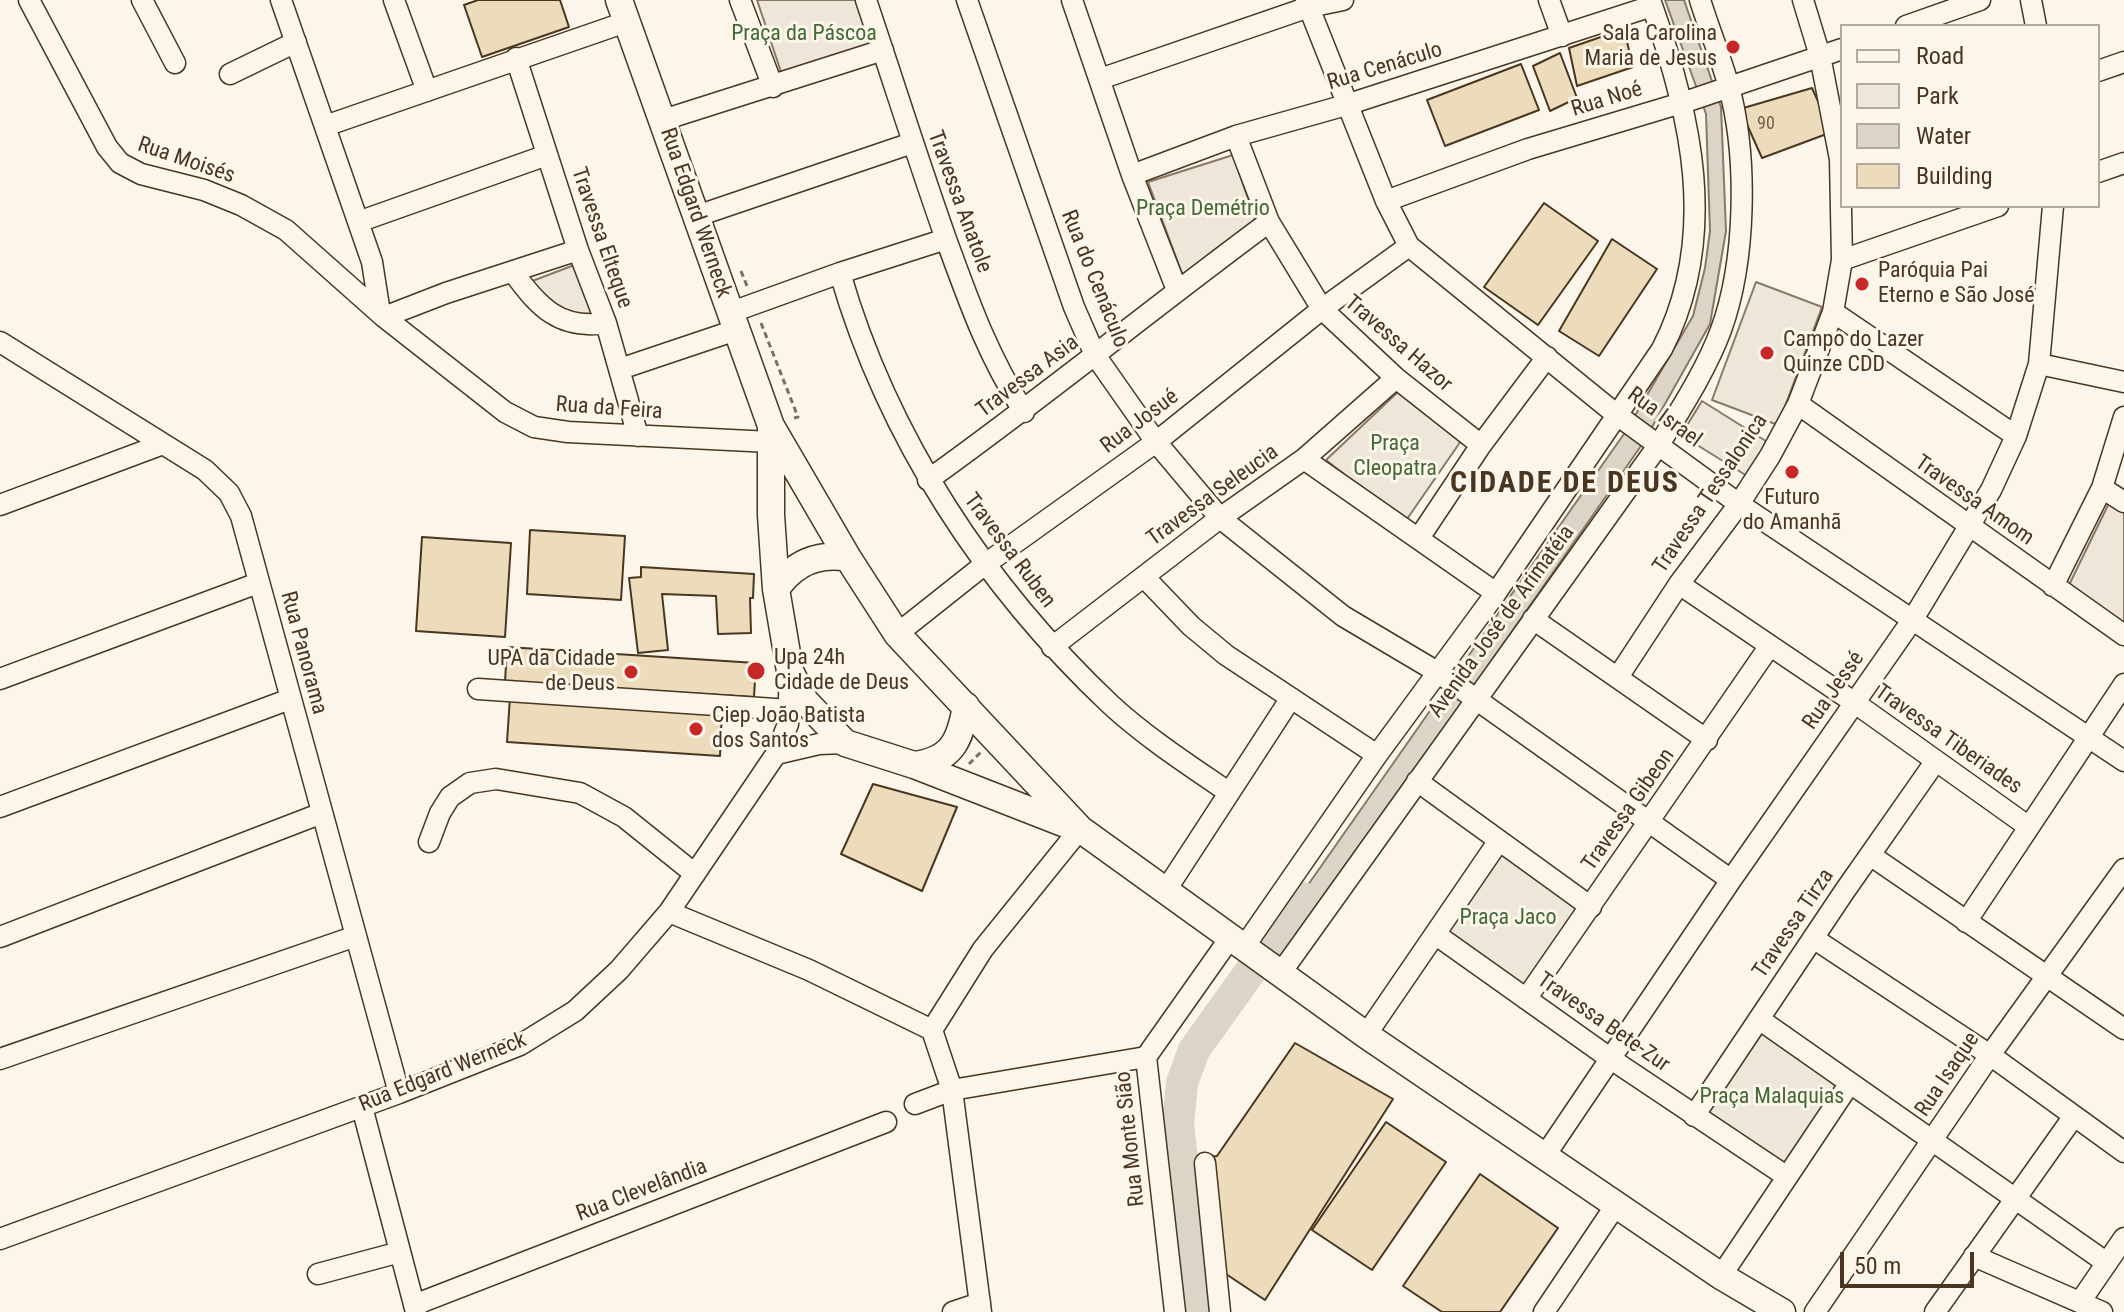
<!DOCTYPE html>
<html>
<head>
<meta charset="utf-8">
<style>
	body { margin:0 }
	#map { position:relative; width:2124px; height:1312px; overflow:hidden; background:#fbf6e9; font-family:"Roboto Condensed",sans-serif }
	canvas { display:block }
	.legend { position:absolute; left:1840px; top:24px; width:260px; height:184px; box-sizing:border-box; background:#fbf6e9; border:2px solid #b4a999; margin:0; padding:10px 14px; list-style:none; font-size:24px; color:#4a3520 }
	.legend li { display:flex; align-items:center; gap:16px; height:40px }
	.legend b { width:40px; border:2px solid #b4a999 }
	.scale { position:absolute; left:1840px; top:1252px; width:134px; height:36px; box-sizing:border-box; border:4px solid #4a3520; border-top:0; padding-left:10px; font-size:24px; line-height:28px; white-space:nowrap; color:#4a3520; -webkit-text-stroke:6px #fbf6e9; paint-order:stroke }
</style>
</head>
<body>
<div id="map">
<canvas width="2124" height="1312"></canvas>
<ul class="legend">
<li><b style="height:10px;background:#fbf6e9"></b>Road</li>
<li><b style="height:22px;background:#ede6d9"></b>Park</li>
<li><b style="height:22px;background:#dcd4c6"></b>Water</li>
<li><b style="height:22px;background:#ecdcbc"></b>Building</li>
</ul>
<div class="scale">50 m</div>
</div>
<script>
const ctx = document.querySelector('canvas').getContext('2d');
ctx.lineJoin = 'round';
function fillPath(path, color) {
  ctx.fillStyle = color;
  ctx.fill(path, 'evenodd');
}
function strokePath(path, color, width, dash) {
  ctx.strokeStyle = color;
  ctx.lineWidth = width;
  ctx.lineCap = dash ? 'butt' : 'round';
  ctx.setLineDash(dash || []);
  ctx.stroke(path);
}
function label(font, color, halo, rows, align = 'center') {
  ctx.font = font + ' "Roboto Condensed",sans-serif';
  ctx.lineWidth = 6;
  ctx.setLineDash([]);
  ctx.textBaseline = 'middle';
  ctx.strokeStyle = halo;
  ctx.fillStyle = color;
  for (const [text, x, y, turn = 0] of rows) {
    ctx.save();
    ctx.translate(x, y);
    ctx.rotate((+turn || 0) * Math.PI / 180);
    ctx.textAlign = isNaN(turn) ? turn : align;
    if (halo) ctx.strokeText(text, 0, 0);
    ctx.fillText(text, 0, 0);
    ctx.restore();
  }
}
const green = new Path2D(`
	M757,0H860L874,48L782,75Z
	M1233,155L1256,222L1183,276L1148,182Z
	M577,264L594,318L562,313L527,283Z
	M1756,282L1822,307L1778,425L1712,400Z
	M1400,390L1463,438L1405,522L1326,460Z
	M1702,401L1769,443L1747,476L1681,435Z
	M2111,499L2124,507V625L2068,587Z
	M1492,845L1582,908L1524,991L1434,928Z
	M1760,1027L1843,1084L1784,1168L1702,1111Z`);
fillPath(green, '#ede6d9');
strokePath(green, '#887966', 2);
const water = new Path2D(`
	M1665,0H1684L1721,107L1726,231L1710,324L1643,443L1294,945L1275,932L1626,431L1693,316L1705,268L1710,231L1706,114Z`);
fillPath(water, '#dcd4c6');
strokePath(water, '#887966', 2);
strokePath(new Path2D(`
	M1199,1312L1178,1124L1182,1083L1194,1050L1303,898`), '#dcd4c6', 32);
const building = new Path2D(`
	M478,0H560L569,27L482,57L464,5Z
	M1624,29L1633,67L1577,86L1569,48Z
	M1560,53L1577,98L1550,111L1533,66Z
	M1521,64L1539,110L1445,146L1427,100Z
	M1812,88L1832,132L1762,158L1740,109Z
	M1544,203L1598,241L1538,325L1484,287Z
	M1612,239L1657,269L1599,356L1559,331Z
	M530,530L625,536L621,600L527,594Z
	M422,537L511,543L505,637L416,631Z
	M641,567L754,574L753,598H750L751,633L718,634L716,596L662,594L668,650L638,653L629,578L641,577Z
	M507,647L756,663L754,697L505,682Z
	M510,697L722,710L720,756L507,742Z
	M873,784L957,807L922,891L841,854Z
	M1295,1043L1393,1099L1265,1300L1223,1272L1206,1157L1217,1156Z
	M1386,1122L1446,1162L1372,1270L1312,1230Z
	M1480,1174L1558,1228L1500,1312H1442L1403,1286Z`);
fillPath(building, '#ecdcbc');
strokePath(building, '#4a3520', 2);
const minor = new Path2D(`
	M29,0L107,147L120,163L141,174L204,190L241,205L286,230L384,317L505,412L534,427L568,432L771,442
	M142,0L175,63
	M281,0L372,262L380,313
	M394,0L427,91
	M740,0L773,87
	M866,0C893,80 918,160 946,239C969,302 987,354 1024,412
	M967,0L1074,307L1095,355L1156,442L1220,518L1343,616L1439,673L1731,880
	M1072,0L1132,175L1177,290
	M1306,0L1386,201L1409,246L1617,415L1739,504L2124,761
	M1549,0L1562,36
	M2031,0L2036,26
	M1906,26L1980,0
	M516,58L578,250L606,323L638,436
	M2098,71L2124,62
	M230,74L296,42
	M1100,79L1309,7L1343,0
	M663,120L883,50
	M325,126L626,22
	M1236,136L1269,222L1322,309L1396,378L1481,445
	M2098,172L2124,163
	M1132,175L1236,136L1346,105L1652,6
	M1386,201L1528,149L1688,101L1842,49
	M697,216L912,143
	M358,222L547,155
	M1842,260L1998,206
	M513,272C539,307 559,330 606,323
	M840,273C888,439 986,587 1111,705C1147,738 1189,765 1228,792
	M1833,312L2016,436
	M729,313L840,273L946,239
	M384,317L446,293L578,250
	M0,342L205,470L229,493L241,516L399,1093
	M2039,364L2124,382
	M620,369L736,330
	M1798,404L2124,635
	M1304,459L1496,593
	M928,480C1044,397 1154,307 1269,222
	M2102,488L2124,502
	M0,505L163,444
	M1419,538L1481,445L1547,357
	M1144,577L1191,626L1226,655L1377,755
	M1679,584L1855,703L2029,827
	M2053,586L2102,488L2124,417
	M1533,619L1707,740
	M897,634L984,565L1156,442L1322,309L1409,246
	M1052,647L1220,518L1304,459L1396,378
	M1618,677L1679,584L1739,504L1770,456L1798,404L1833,312L1842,260L1840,159L1820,56L1803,0
	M0,679L258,583
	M478,689L790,710
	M776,754L819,744L845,743
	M1417,781L1591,907
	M0,807L290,699
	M429,842L440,813L450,797L470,783L496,779L580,793L624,817L695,874
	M1870,855L2124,1029
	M1166,890L1291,698
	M669,912L809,970L932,1030
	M1966,922L2124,684
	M1435,934L1611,1059L1786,1176
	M0,937L322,813
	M1813,938L1990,1055L2124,1152
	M1244,947L1377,755L1496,593L1662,349C1720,236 1691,113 1650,0
	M1280,974L1660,443C1682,407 1706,370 1721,330C1746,261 1748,158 1729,87C1721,58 1709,29 1700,0
	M1526,999L1769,647
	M1759,1019L2107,1263
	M932,1030L952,1090L981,1312
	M932,1030L983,949L1080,829
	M1366,1035L1498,842
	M0,1059L356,936
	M915,1104L952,1090L1146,1057
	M362,1107L416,1312
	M1694,1116L1844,892L1935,762
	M1544,1157L1731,880L1913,619L1991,490L2016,436L2039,364L2053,206
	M1205,1163L1220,1312
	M0,1239L399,1093L520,1045L575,1011L619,970L669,912L776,754L788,724L790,672
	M1974,1256L2102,1312
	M318,1274L400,1252
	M1721,1276L1850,1083
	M2080,1302L2124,1238
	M414,1305L886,1122
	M953,1312L980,1303
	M1175,1312L1146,1057L1230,938
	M1544,1312L1616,1205
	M1815,1312L1990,1055L2124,869
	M1935,1312L2074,1116`);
const major = new Path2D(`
	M619,0L771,426L848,558L897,634L1080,829L1366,1035L1721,1276L1782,1312
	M771,426V515L776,589L790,671L805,701L845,743L914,765L1073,827
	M776,589C793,564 818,552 848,558
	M914,765C952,760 960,741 966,706`);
strokePath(minor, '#4a3520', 23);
strokePath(major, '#4a3520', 29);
strokePath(new Path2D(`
	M741,271L747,286
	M761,323L798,417L794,418
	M969,764L981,752`), '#7f6f5c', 3, [6, 4]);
strokePath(minor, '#fbf6e9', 20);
strokePath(major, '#fbf6e9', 26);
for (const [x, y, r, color] of [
	[1733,47,8,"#c62828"],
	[1862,284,8,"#c62828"],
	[1767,353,8,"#c62828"],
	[1792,472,8,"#c62828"],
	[756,671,10,"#c62828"],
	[631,672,8,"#c62828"],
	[696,729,8,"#c62828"]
]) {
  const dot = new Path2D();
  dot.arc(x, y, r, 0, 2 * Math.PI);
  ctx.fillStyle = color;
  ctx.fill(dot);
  strokePath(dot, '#fbf6e9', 3);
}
label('18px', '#725f47', null, [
	["90",1766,124]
]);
label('22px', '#436837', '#fbf6e9', [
	["Praça da Páscoa",804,34],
	["Praça Demétrio",1203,209],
	["Praça",1395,444],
	["Cleopatra",1395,469],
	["Praça Jaco",1508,918],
	["Praça Malaquias",1772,1097]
]);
label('22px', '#4a3520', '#fbf6e9', [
	["Sala Carolina",1717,34,"right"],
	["Maria de Jesus",1717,59,"right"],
	["Paróquia Pai",1878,271],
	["Eterno e São José",1878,296],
	["Campo do Lazer",1783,340],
	["Quinze CDD",1783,365],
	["Futuro",1792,498,"center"],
	["do Amanhã",1792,523,"center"],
	["Upa 24h",774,658],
	["Cidade de Deus",774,683],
	["UPA da Cidade",615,659,"right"],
	["de Deus",615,684,"right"],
	["Ciep João Batista",712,716],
	["dos Santos",712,741]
], 'left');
label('22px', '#4a3520', '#fbf6e9', [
	["Rua Cenáculo",1385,67,-17],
	["Rua Noé",1607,100,-17],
	["Rua Moisés",186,161,19],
	["Travessa Anatole",959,202,70],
	["Rua Edgard Werneck",695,213,71],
	["Travessa Elteque",601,238,71],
	["Rua do Cenáculo",1094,279,68],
	["Travessa Hazor",1398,344,41],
	["Travessa Asia",1028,377,-37],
	["Rua da Feira",609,409,4],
	["Rua Israel",1664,418,36],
	["Rua Josué",1140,422,-37],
	["Travessa Tessalonica",1711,494,-56],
	["Travessa Seleucia",1213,496,-36],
	["Travessa Amom",1974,501,35],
	["Travessa Ruben",1009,551,53],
	["Avenida José de Arimatéia",1502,622,-54],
	["Rua Panorama",303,653,75],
	["Rua Jessé",1834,691,-55],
	["Travessa Tiberiades",1948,740,35],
	["Travessa Gibeon",1629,810,-55],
	["Travessa Tirza",1794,924,-56],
	["Travessa Bete-Zur",1603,1023,35],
	["Rua Edgard Werneck",443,1073,-22],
	["Rua Isaque",1948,1075,-56],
	["Rua Monte Sião",1131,1139,-96],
	["Rua Clevelândia",642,1191,-21]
]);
ctx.letterSpacing = '2px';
label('bold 30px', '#4a3520', '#fbf6e9', [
	["CIDADE DE DEUS",1565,484]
]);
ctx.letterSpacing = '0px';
</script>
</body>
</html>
